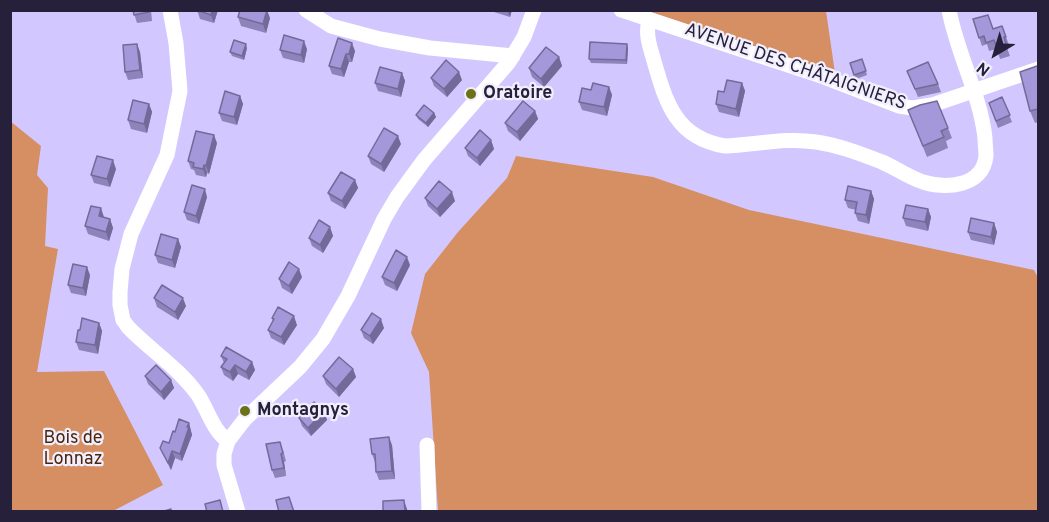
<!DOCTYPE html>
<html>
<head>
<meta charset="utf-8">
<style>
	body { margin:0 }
	#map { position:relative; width:1049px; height:522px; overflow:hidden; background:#d2c8ff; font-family:Overpass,sans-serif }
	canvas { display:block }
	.frame { position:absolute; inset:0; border:12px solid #26203a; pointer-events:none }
	.north { position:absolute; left:965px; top:24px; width:60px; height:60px; -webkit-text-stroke:4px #f1effd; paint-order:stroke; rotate:218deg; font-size:16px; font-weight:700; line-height:24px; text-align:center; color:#26203a }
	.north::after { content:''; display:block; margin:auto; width:21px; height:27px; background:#26203a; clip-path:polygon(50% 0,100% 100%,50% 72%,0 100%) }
</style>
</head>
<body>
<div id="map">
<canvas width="1049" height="522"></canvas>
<div class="frame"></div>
<div class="north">N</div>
</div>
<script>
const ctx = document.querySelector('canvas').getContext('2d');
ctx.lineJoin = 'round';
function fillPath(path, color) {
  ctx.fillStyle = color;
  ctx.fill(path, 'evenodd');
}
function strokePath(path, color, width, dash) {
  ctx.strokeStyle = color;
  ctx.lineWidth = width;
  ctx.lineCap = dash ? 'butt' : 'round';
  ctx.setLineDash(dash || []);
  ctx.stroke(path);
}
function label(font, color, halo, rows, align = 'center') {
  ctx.font = font + ' Overpass,sans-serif';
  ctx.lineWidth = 4.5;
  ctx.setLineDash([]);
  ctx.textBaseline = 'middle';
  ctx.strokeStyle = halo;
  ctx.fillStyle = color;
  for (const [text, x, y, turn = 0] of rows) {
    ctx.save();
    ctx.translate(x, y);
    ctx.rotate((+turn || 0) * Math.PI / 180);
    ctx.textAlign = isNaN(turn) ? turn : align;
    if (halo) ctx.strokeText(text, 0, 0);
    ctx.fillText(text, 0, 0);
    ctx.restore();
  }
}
fillPath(new Path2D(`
	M648,11H826L835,73Z
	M10,121L41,146L37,175L48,188L45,246L58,249L37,372L104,371L163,485L113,511H11Z
	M516,156L653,177L749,210L1034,270L1038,278V511H438L429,372L411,333L425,274L458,232L507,178Z`), '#d58f62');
strokePath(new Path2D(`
	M170,10L176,43L180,91L167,155L131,234L122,269L120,292V305L123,320L128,327C150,350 179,368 198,395C208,410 213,431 228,441
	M306,10L331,26L380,39L430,48L513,56
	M621,10L824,77L899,106L912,108L932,105L1038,69
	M649,20C645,34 650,47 654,61C666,103 676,138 725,146C755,145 786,137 816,142C838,145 861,154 882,162C896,168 908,177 923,182C946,189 983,187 986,156C986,150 985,144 985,138C980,93 957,54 949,10
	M427,445L429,512
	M238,512L224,465V454L228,441L245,419L300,367L323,339L348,296L384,219L397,197L424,160L509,62L524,37L534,10`), '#fff', 15);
fillPath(new Path2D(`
	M133,10H151L152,21L137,23Z
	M197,10H218L214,23L200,19Z
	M494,10H512L510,17L494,12Z
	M238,17L270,18L266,33L241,26Z
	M973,19L993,29L1002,26L1009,45H1006L1010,56L1000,59L997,49L989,51L987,44L982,46Z
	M338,38L355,51L352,62H349L344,77L332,74L329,66Z
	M247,48L244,60L232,56L230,52Z
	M628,48L627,64L591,63L589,59Z
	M307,49L304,63L283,58L280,50Z
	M140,52L143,78L128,80L125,72Z
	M559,57L562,66L544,87L532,77L529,68Z
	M862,59L867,75L856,79L850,63Z
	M1038,65V122L1035,123L1030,111L1037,66Z
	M907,71L938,84L941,92L918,97Z
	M402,73L405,81L401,97L378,91L375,83Z
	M431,78L462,80L447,97L434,86Z
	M742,83L745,91L739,117L719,112L716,104Z
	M609,87L612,95L607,116L582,110L579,102L591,90Z
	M240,96L243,104L237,125L222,121L219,113Z
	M1002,97L1012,122L998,128L989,103Z
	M149,104L152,112L147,133L131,129L128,120Z
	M908,110L948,128L952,138L946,141L948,148L927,157Z
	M535,111L538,119L520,141L508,131L505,123Z
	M434,113L436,117L428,127L418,119L416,115Z
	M491,140L494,149L480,166L468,156L465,148Z
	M217,143L209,174L207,173L206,177L196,175L194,170L191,169L188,161Z
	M401,144L384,172L371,164L368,156Z
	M116,169L110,187L94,183L91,175Z
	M355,180L358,188L345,209L331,201L328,193Z
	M871,191L874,199L869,224L858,221L855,213L856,210L848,208L845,200Z
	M207,197L199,224L187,220L184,212Z
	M425,198L455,201L440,217L428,206Z
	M928,209L931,217L928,231L906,226L903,218Z
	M104,217L110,219L113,228L109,241L88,234L85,226Z
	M994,223L997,232L994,245L971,240L968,232Z
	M330,227L333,236L323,253L312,246L309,238Z
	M178,239L181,247L175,268L158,263L155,255Z
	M410,265L397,291L385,285L382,277Z
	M90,275L86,296L71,293L68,285Z
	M302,277L292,294L282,288L279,279Z
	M154,298L186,306L178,320L157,307Z
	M272,318L297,325L284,345L271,338L268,330L273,322Z
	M99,323L102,331L98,354L79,350L76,342L80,330Z
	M384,328L373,344L364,338L361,330Z
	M221,356L252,362L255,370L249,380L238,374L233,381L224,375L221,367L224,363Z
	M353,369L356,377L339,397L326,384L323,376Z
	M145,376L171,380L174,388L164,400L148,384Z
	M324,411L327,420L311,436L302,426L299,418Z
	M189,423L192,435L182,461L175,458L171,470L160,448L169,443L175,432Z
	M392,445L395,479L379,480L376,472L375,462L372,454Z
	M283,450L286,461L284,462L286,476L275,478L272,470Z`), '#8e83bb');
fillPath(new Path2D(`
	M212,10H218L214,23L211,15Z
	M267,10L270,18L266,33L263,24Z
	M507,10H512L510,17Z
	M304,41L307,49L304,63L301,55Z
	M352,43L355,51L352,62L349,54Z
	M137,44L140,52L143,78L140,70Z
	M246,44L247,48L244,60L242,56Z
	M627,44L628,48L627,64L626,60Z
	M346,54L349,62L344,77L341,69Z
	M559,57L562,66L544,87L541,79Z
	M459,72L462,80L447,97L444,89Z
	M402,73L405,81L401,97L398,89Z
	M742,83L745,91L739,117L736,109Z
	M609,87L612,95L607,116L604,107Z
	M240,96L243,104L237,125L234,117Z
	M149,104L152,112L147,133L144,124Z
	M535,111L538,119L520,141L517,132Z
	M434,113L436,117L428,127L426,123Z
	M214,135L217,143L209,174L206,166Z
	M398,136L401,144L384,172L381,164Z
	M491,140L494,149L480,166L477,158Z
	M113,160L116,169L110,187L107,179Z
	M204,165L207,173L206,177L203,169Z
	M355,180L358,188L345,209L342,201Z
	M205,189L207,197L199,224L196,216Z
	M871,191L874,199L869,224L866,215Z
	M452,192L455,201L440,217L437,209Z
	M101,208L104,217L102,224L99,216Z
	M928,209L931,217L928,231L925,222Z
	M110,219L113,228L109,241L106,232Z
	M994,223L997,232L994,245L991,237Z
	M330,227L333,236L323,253L320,245Z
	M178,239L181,247L175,268L172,260Z
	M407,257L410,265L397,291L394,283Z
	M87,267L90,275L86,296L83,288Z
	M299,269L302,277L292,294L289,286Z
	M183,298L186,306L178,320L175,312Z
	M294,316L297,325L284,345L281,337Z
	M381,319L384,328L373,344L370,336Z
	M99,323L102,331L98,354L95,345Z
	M252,362L255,370L249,380L246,372Z
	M235,365L238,374L233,381L230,372Z
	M353,369L356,377L339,397L336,389Z
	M171,380L174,388L164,400L161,392Z
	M324,411L327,420L311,436L308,428Z
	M189,423L192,435L182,461L180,454Z
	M389,437L392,445L395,479L392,471Z
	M172,451L175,458L171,470L168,463Z
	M281,454L284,462L286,476L284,468Z
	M404,500L408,512H405Z`), '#746a99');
const building = new Path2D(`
	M133,10H149V12L134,15Z
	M197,10H212L211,15Z
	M240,10H267L263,24L238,17Z
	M988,15L993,29L1002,26L1006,37H1004L1007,48L998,51L994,40L986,43L984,36L979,38L973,19Z
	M284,35L304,41L301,55L280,50Z
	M338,38L352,43L349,54H346L341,69L329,66Z
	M234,40L246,44L242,56L230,52Z
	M590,42L627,44L626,60L589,59Z
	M137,44L140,70L125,72L123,45Z
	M546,47L559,57L541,79L529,68Z
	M862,59L866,71L854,75L850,63Z
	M446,60L459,72L444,89L431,78Z
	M928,62L938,84L915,89L907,71Z
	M1038,65V109L1030,111L1020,72L1037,66Z
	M380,67L402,73L398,89L375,83Z
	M727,80L742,83L736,109L716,104L718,91L724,92Z
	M593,83L609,87L604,107L579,102L582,88L591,90Z
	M225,91L240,96L234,117L219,113Z
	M1002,97L1010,115L996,121L989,103Z
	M133,100L149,104L144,124L128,120Z
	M523,101L535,111L517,132L505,123Z
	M937,101L948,128L941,131L944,137L923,146L908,110L920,105Z
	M424,105L434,113L426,123L416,115Z
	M384,128L398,136L381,164L368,156Z
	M480,130L491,140L477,158L465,148Z
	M196,131L214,135L206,166L204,165L203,169L193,167L194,163L188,161Z
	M97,156L113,160L107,179L91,175Z
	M341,172L355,180L342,201L328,193Z
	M439,181L452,192L437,209L425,198Z
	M192,185L205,189L196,216L184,212Z
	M848,186L871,191L866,215L855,213L857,202L845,200Z
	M906,205L928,209L925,222L903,218Z
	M91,206L101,208L99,216L110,219L106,232L85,226Z
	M971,218L994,223L991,237L968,232Z
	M319,220L330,227L320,245L309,238Z
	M161,234L178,239L172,260L155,255Z
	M396,250L407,257L394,283L382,277Z
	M289,262L299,269L289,286L279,279Z
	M73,264L87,267L83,288L68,285Z
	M162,285L183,298L175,312L154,298Z
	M278,307L294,316L281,337L268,330L274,319L272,318Z
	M372,313L381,319L370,336L361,330Z
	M82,318L99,323L95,345L76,342L78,330H80Z
	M226,347L252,362L246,372L235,365L230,372L221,367L227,359L221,356Z
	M339,357L353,369L336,389L323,376Z
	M156,365L171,380L161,392L145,376Z
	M314,402L324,411L308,428L299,418Z
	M179,419L189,423L187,427H189L180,454L172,451L168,463L160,448L163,441L169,443L173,431L175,432Z
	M389,437L392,471L376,472L375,454H372L370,439Z
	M280,442L283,453L281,454L284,468L272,470L266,444Z
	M289,497L294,512H279L276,500Z
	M220,500L223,512H207L205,504Z
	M404,500L405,512H383V501Z
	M171,509V512H161Z`);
fillPath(building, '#a598da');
strokePath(building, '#746a99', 1.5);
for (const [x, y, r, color] of [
	[471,94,6,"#6c7118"],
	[245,411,6,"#6c7118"]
]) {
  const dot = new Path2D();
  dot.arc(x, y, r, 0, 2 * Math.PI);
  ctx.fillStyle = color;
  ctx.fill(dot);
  strokePath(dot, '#f1effd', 2);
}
label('18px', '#26203a', '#f1effd', [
	["AVENUE DES CHÂTAIGNIERS",795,68,19]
]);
label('bold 18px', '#26203a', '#f1effd', [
	["Oratoire",483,94],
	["Montagnys",257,411]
], 'left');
label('18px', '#4c260b', '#f1effd', [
	["Bois de",73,439],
	["Lonnaz",73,460]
]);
</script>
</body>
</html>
